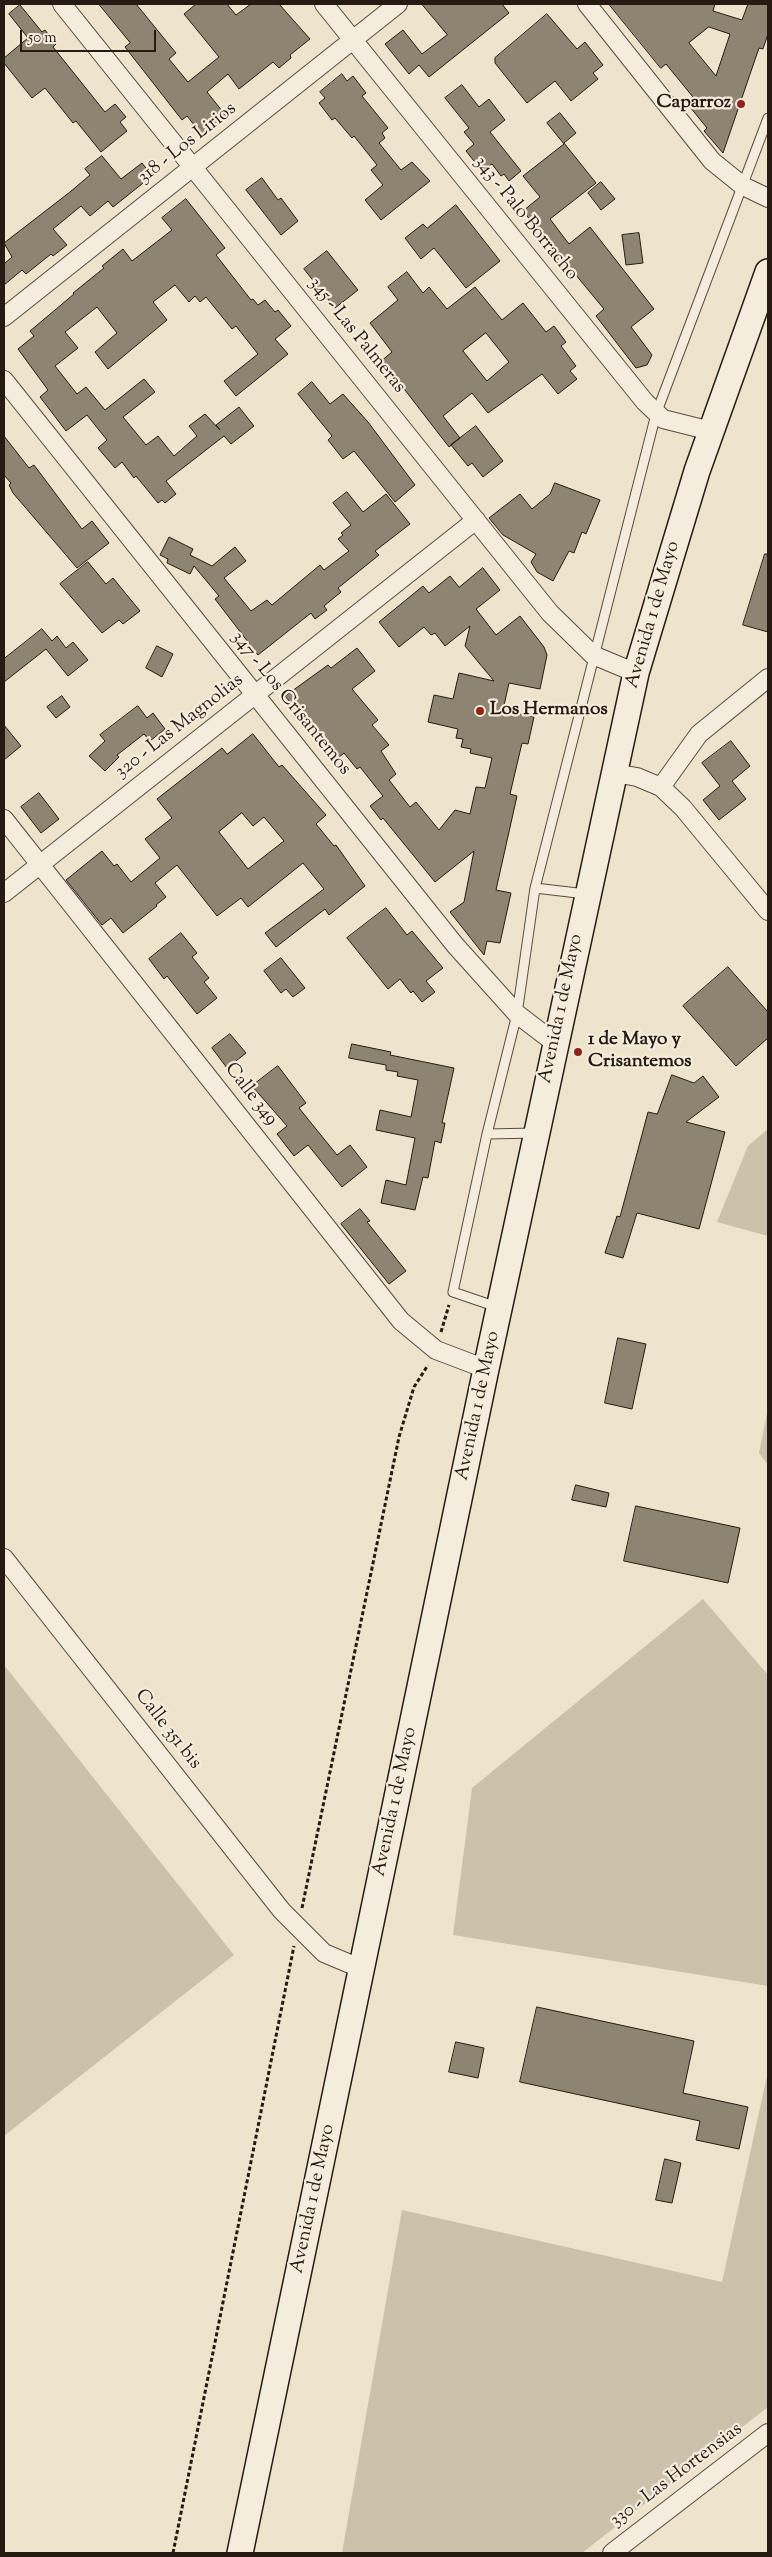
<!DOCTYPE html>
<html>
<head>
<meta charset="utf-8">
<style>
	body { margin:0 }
	#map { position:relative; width:772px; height:2557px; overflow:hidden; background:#eee4cb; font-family:"Sorts Mill Goudy",serif }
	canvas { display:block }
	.frame { position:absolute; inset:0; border:5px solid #251b12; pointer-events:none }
	.scale { position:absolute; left:20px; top:30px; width:136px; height:22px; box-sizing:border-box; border:2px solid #251b12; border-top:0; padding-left:6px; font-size:15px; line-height:18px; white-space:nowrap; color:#251b12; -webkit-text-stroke:4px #f4eddd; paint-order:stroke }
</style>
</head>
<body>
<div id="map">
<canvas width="772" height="2557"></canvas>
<div class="frame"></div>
<div class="scale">50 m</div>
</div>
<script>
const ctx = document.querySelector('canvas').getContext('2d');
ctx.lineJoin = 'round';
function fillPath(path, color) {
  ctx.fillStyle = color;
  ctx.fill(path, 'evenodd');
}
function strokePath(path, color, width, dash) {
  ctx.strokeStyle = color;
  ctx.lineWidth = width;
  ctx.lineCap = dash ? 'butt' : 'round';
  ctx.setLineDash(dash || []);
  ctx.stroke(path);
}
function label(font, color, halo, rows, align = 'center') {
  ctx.font = font + ' "Sorts Mill Goudy",serif';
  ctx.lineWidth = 4.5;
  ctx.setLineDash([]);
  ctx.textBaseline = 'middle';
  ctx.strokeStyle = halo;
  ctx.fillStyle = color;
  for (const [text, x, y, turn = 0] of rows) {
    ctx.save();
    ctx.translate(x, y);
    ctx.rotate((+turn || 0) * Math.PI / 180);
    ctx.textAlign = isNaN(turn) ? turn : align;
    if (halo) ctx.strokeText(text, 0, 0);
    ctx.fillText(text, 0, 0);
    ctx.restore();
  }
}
fillPath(new Path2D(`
	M768,1129V1236L717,1222L748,1146Z
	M768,1408V1465L759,1453Z
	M703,1599L768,1675V1986L453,1935L472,1788Z
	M4,1665L234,1955L4,2136Z
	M768,2071V2407L582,2553H342L402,2210L722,2282Z`), '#ccc2ac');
const building = new Path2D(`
	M99,4H136L176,53L169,59L188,82L219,57L184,14L196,4H227L236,15L251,4H279L310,39L290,55L291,58L279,68L273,62L239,89L228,74L207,92L227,117L203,136L187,116L182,120L125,47L130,43Z
	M422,4H502L509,13L429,77L419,65L409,74L385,44L403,30L422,54L447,35Z
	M609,4H715L713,11L742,20L748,4H768V34L763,49L759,48L723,153L704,131L707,128L686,102L693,97L666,64L661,68ZM709,27L730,34L716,76L689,43Z
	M20,5L42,32L45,30L56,44L53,47L105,112L115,104L126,117L120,122L127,131L101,152L76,121L73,123L45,88L32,98L4,63V58L28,38L9,14Z
	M547,14L577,49L585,42L603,65L593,73L598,79L571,101L555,81L527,103L495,63V58Z
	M342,74L347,81L353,76L366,93L362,96L388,128L382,133L385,138L379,143L401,170L412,162L430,181L381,220L365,200L383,185L371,170L377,165L354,136L352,138L335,118L332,120L319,103L325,98L320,92Z
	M462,85L479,107L489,99L505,120L490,132L521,171L509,181L504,174L501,176L492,164L482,171L466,151L474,144L464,132L469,128L445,98Z
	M560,113L576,133L564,143L596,183L550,219L569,244L590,227L654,309L631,327L652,355L647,365L636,368L596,316L604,309L575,274L570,277L554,256L557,253L523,211L540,197L523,176L564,144L547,123Z
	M102,156L121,179L142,163L152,176L113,207L108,201L90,216L81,206L53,229L67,245L53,256L51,254L26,274L22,270L4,285V264L12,257L4,243L70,192L90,175L85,169Z
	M262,178L278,200L281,198L298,221L281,235L246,190Z
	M601,182L615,199L601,210L588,193Z
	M186,199L225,248L216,255L251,300L253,299L258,305L265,300L275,312L278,310L291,326L275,339L288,354L236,396L224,381L258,354L236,326L232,329L206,297L200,302L195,296L189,302L175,285L153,302L167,320L108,369L95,352L117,333L97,307L65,332L78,348L55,366L77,394L86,387L105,410L144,379L155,392L123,417L146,445L158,436L174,456L197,436L189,426L205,414L220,430L216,425L239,407L254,426L231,444L224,436L166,481L176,494L165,503L162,500L158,503L136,476L134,478L122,462L115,468L98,448L107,440L87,415L66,431L40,397L48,390L18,349L34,336L30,331L74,294L73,293L104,268L102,266L123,249L132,261L172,230L162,218Z
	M456,205L500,261L466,288L434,248L421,259L405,238L423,224L427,228Z
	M639,233L643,263L626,265L622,235Z
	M327,251L358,290L335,308L304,269Z
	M407,272L423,293L429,287L447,309L475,287L502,320L523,303L546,332L554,326L566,342L561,346L576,366L570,371L577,379L558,394L542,374L488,413L472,393L443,416L460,438L449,447L398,381L396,383L380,362L392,352L370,323L398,300L388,287ZM486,333L509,362L487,381L463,351Z
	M312,382L330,404L343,394L368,422L415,485L395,502L354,451L343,459L328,440L332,436L298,394Z
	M476,426L503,461L483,477L472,463L468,466L451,445Z
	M4,436L29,468L34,465L82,529L92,521L109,543L77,568L13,493L9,485L11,483L4,475Z
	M555,483L600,500L586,534L582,532L574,553L569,551L553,581L537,572L531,562L536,554L503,535L489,518L520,494L532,509L550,494Z
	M347,492L363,512L386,494L410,524L375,551L379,555L338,588L341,592L324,606L327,610L315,619L311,613L258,655L215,599L219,596L194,566L190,574L167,563L168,559L160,555L169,537L193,549L190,555L212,566L235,547L246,561L224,578L251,611L267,600L272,605L320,565L324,570L349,551L338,539L343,535L341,533L351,525L333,503Z
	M765,554H768V632L743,625Z
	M88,562L106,584L113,578L140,611L123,624L119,620L102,633L60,584Z
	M483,568L500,590L476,609L496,635L520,616L544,647L547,655L540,689L509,683L503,710L534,717L528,744L522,743L510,794L517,796L496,890L511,893L500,943L487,941L484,955L450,912L464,902L474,851L435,882L383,818L381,820L370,806L383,796L360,767L357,769L344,753L337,759L285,696L328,665L331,668L357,648L375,671L352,689L378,720L372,725L389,745L381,751L396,774L389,780L410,807L416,802L439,830L455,810L470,814L476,787L485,788L492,758L470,753L471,749L461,747L463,739L456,738L458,729L428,722L434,695L453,699L459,673L494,681L465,646L470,626L445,646L435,633L431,635L424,627L399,647L379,622L423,586L429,593L450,576L459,587Z
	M42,629L52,641L57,636L66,648L73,642L88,660L68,676L46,649L4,682V659Z
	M157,646L173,654L162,677L146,668Z
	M62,696L70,707L56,718L47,707Z
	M138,706L147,718L153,713L165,729L150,741L144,734L117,755L119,757L105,771L89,756L105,741L100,735Z
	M4,725L21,746L4,760Z
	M253,734L279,767L282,765L326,815L316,824L334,846L336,845L365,886L329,915L325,909L276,947L265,933L324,889L303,863L248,907L241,898L217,916L177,865L155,883L166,897L156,905L157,906L123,933L111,918L102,925L66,880L102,851L114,866L117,864L131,882L160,858L145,839L172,818L157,799L222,748L227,754ZM242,813L253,826L264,817L284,841L248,869L219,832Z
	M731,741L750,766L732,781L746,799L719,820L703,800L720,786L702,763Z
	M39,793L59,819L41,833L21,807Z
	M386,908L407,935L412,931L443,968L426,981L435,992L422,1002L413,991L411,993L400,979L388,989L347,938Z
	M181,933L197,953L192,957L209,978L204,982L217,998L197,1014L167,976L164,979L149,959Z
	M281,958L305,988L293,997L286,989L281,993L264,971Z
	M728,967L768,1012V1038L736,1066L683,1006Z
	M230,1034L246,1053L227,1068L212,1048Z
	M352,1044L391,1052L390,1055L454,1068L442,1123H445L441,1143L435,1141L428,1178L423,1177L415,1210L381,1203L386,1180L406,1185L415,1138L376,1130L380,1110L411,1117L418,1080L397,1076L398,1072L386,1070V1065L349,1058Z
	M278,1066L306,1103L299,1108L337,1155L350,1145L367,1167L342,1187L308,1145L294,1156L277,1134L287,1126L252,1086Z
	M672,1075L694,1083L703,1076L719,1097L686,1122L725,1132L699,1229L637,1213L623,1258L605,1253L617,1216L620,1217L648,1112L657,1114Z
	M360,1209L370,1221L367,1222L406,1271L389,1284L341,1224Z
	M618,1338L646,1344L632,1409L605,1403Z
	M576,1485L609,1493L606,1507L572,1500Z
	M636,1506L740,1528L728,1583L624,1561Z
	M537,2007L694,2041L683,2093L748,2107L739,2149L696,2140L700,2121L520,2082Z
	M456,2042L484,2048L478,2078L449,2072Z
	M665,2159L681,2163L672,2203L656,2200Z`);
fillPath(building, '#8e8472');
strokePath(building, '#251b12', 1);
const service = new Path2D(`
	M535,888L586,894
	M487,1134L535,1133
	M497,1307L453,1292L487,1134L517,1014L535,888L656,414L768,118`);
const minor = new Path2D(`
	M62,4L550,613L593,655L636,673
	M324,4L645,402L663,419L711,431
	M587,4L712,161L743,186L768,198
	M4,317L398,4
	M4,380L455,945L517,1014L555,1043
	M614,773L637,777L661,787L683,808L768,911
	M661,787L699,734L768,678
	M4,819L401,1321L436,1350L486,1369
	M4,893L476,520
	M4,1558L282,1911L324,1953L362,1969
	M612,2553L768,2433`);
const secondary = new Path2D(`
	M240,2553L486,1369L636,673L697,471L768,272`);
strokePath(service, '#574d40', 11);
strokePath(minor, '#574d40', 20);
strokePath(secondary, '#251b12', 28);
strokePath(new Path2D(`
	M441,1332L449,1305
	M302,1908L399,1437L414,1387L428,1365
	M173,2553L294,1946`), '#251b12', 3, [4, 2.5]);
strokePath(service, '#f4eddd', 9);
strokePath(minor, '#f4eddd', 18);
strokePath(secondary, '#f4eddd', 25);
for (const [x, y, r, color] of [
	[741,104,5,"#8f2418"],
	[480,711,5,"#8f2418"],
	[578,1052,5,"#8f2418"]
]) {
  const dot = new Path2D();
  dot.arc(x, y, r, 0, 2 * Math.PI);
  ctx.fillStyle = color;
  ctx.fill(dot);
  strokePath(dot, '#f4eddd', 2);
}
label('bold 19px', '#251b12', '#f4eddd', [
	["Caparroz",731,104,"right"],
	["Los Hermanos",490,711],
	["1 de Mayo y",588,1041],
	["Crisantemos",588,1063]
], 'left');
label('19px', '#251b12', '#f4eddd', [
	["318 - Los Lirios",188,144,-38],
	["343 - Palo Borracho",525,219,51],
	["345 - Las Palmeras",356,336,51],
	["Avenida 1 de Mayo",654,615,-74],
	["347 - Los Crisantemos",290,704,51],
	["320 - Las Magnolias",180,727,-38],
	["Avenida 1 de Mayo",562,1009,-78],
	["Calle 349",250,1095,52],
	["Avenida 1 de Mayo",479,1406,-78],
	["Calle 351 bis",167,1730,52],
	["Avenida 1 de Mayo",396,1802,-78],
	["Avenida 1 de Mayo",314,2199,-78],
	["330 - Las Hortensias",677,2476,-37]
]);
</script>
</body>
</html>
